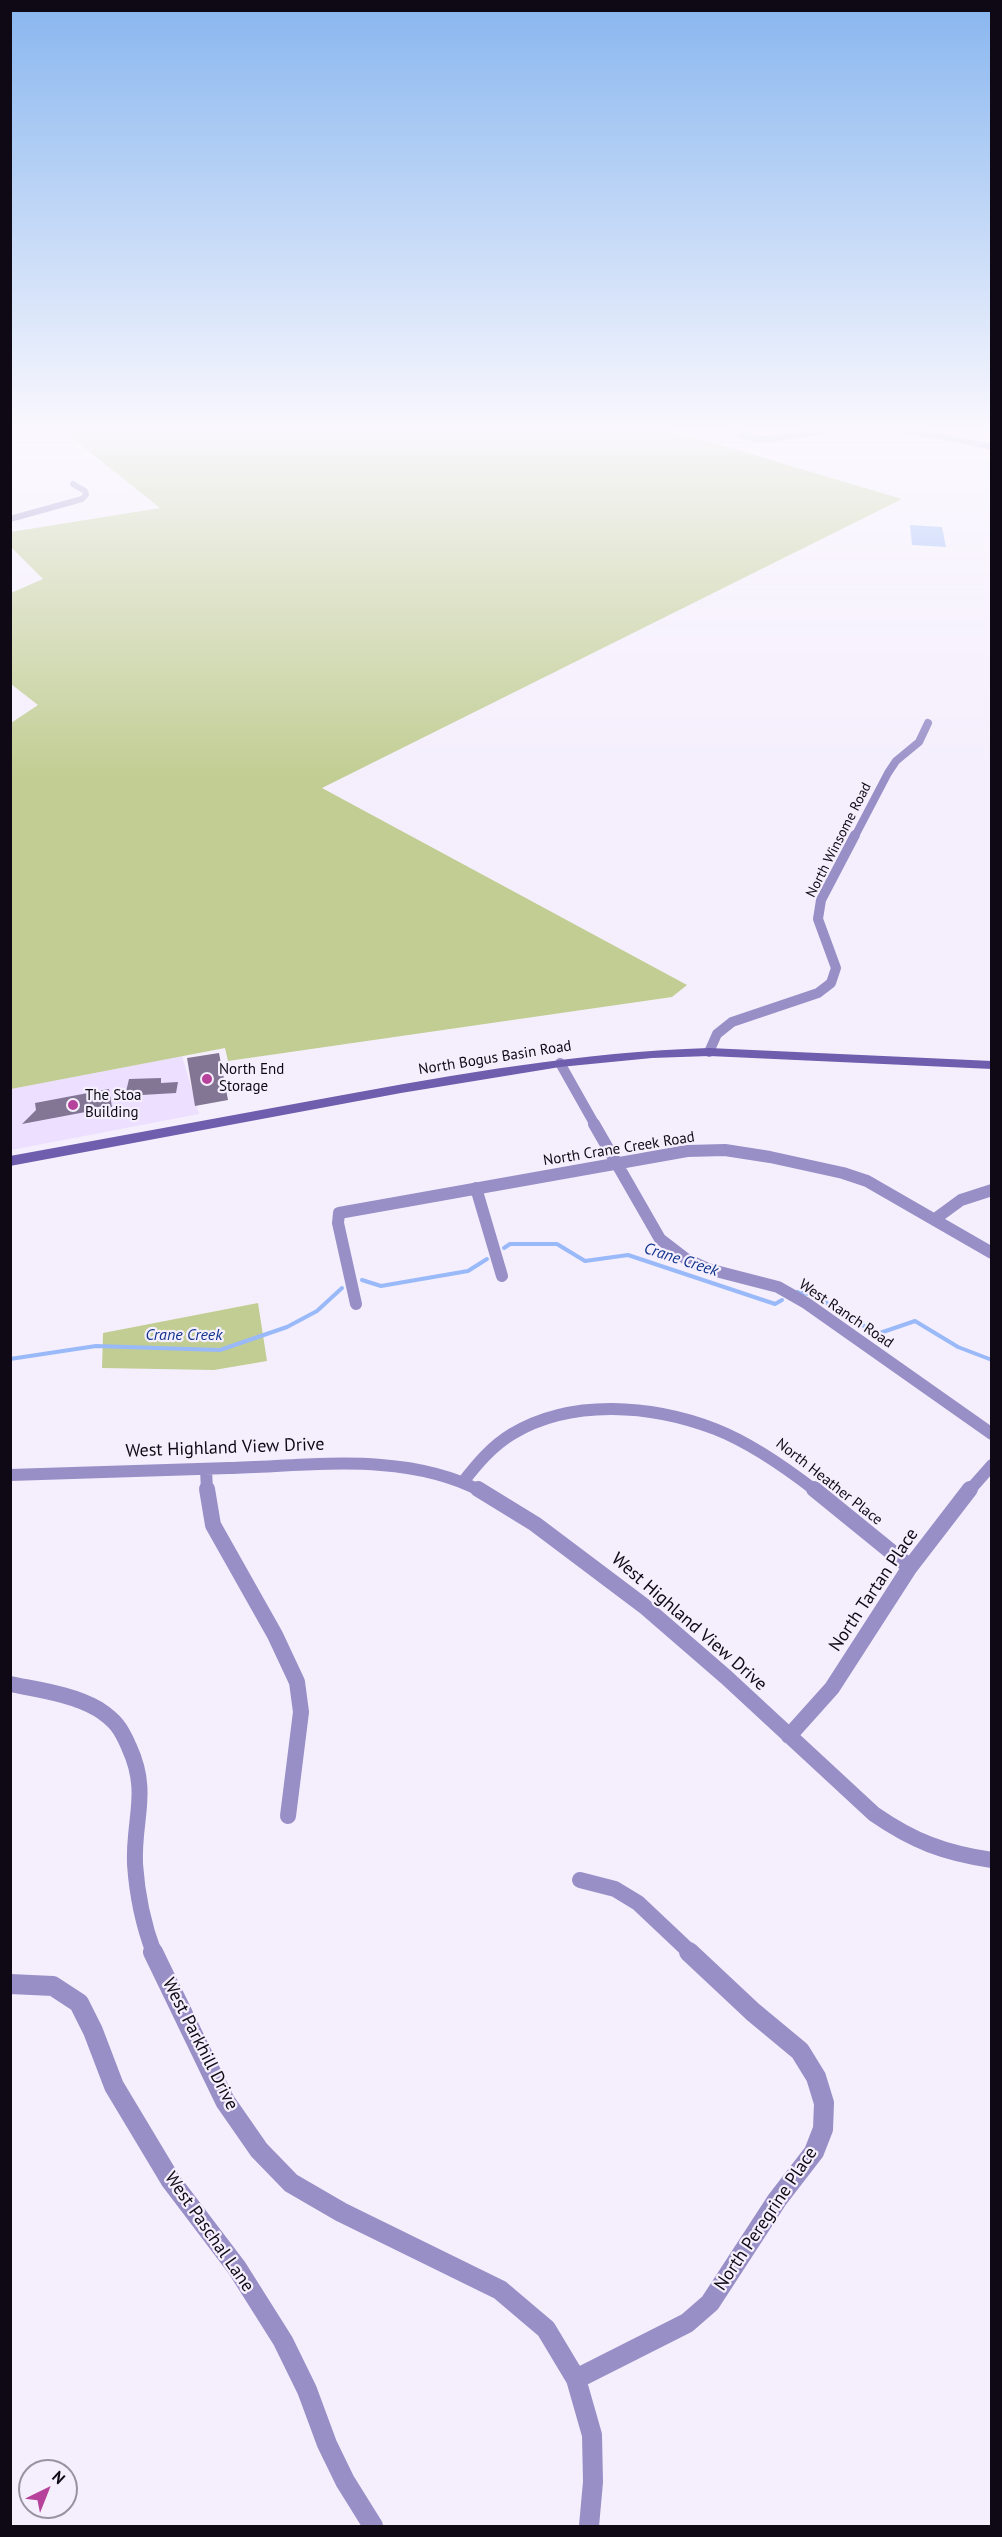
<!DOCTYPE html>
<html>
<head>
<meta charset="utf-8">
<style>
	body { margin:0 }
	#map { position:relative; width:1002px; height:2537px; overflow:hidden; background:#f5effd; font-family:"PT Sans",sans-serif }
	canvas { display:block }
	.frame { position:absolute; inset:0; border:12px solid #0e0914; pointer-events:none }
	.north { position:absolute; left:18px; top:2459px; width:60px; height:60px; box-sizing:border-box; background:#f5effd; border:2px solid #9993a0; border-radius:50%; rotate:43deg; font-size:16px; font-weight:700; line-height:24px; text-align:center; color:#0e0914 }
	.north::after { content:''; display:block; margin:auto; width:21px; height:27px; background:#b6429b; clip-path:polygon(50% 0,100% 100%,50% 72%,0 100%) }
</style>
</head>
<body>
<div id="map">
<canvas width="1002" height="2537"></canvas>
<div class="frame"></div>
<div class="north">N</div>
</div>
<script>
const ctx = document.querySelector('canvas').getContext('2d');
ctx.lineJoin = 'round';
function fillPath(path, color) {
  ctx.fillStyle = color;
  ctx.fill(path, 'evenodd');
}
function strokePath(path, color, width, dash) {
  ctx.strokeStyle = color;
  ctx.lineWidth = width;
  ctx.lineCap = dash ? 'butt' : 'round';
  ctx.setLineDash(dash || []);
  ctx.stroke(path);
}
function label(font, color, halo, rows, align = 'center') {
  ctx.font = font + ' "PT Sans",sans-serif';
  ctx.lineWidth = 4.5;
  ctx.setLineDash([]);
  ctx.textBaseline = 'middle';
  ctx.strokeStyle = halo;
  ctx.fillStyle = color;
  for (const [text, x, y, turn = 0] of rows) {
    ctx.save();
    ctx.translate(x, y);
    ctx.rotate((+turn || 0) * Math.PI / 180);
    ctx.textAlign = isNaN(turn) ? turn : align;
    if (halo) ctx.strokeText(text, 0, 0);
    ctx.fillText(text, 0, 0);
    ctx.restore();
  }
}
fillPath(new Path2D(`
	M182,1056L199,1114L11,1150V1089Z`), '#ecdfff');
fillPath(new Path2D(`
	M11,426H657L902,499L322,788L687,985L672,997L228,1061L225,1048L11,1089V723L38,705L11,684V593L43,579L11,547V532L160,508L66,433L11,435Z
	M258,1303L267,1361L214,1370L102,1368L103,1333Z`), '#c1cd92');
fillPath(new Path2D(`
	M910,525L942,527L946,547L912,545Z`), '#99b9f9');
strokePath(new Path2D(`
	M504,1248L510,1244H557L585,1261L628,1255L775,1304L782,1300
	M362,1280L381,1286L468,1271L487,1259
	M797,1292L814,1295L877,1334L915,1321L958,1347L992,1360
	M10,1359L96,1346L220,1350L287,1327L317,1311L342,1288`), '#99b9f9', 4);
fillPath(new Path2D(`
	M219,1053L228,1100L195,1106L187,1058Z
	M161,1078V1083L178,1082L176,1093L125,1096L129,1079Z
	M109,1089L112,1107L22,1124L36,1110L35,1103Z`), '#837694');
strokePath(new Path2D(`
	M730,426C742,440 759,440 776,438C796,436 816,431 836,429C889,425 941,436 992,447
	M10,519L82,499L86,495L85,491L73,484`), '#988fc7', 6);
strokePath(new Path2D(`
	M855,836L888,773L896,761L919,742L928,723`), '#988fc7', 8);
strokePath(new Path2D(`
	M709,1052L717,1034L732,1022L818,993L831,983L836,968L818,919L821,900L855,835
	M560,1063L595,1125`), '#988fc7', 10);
strokePath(new Path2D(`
	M594,1124L660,1239L686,1259L708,1269L778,1287L806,1303L992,1434
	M476,1188L502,1276
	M935,1219L961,1200L992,1190
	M356,1304L338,1223L339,1213L687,1151L725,1150L770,1157L843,1173L867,1181L992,1253
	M206,1469L207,1491
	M10,1475C83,1473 156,1470 229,1468C311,1466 404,1451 481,1491
	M463,1482C477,1464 492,1446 512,1434C572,1398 652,1405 715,1429C751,1443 785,1467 816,1491
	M969,1491L992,1465`), '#988fc7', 12);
strokePath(new Path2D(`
	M207,1489L213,1525L275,1635L297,1682L301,1712L288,1816
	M478,1489L535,1524L644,1606L726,1677L874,1814C913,1841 944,1853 992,1860
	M814,1489L910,1567
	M10,1684C39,1690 72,1694 98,1709C115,1720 121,1728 129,1747C150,1792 133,1819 135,1864C137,1894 143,1924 154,1953
	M789,1736L832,1688L910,1567L970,1489
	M580,1880L615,1889L638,1903L691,1953`), '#988fc7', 16);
strokePath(new Path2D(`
	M153,1952L225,2101L259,2150L291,2183L341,2212L500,2290L546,2329L576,2379L592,2435L593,2482L589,2526
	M10,1984L53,1986L79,2003L93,2031L114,2086L171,2181L237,2268L283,2341L307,2390L327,2444L345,2481L373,2526
	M576,2379L687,2323L710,2303L777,2200L814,2152L823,2129L824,2103L816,2077L800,2051L753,2012L689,1952`), '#988fc7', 20);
fillPath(new Path2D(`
	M709,1048L992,1061V1069L709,1056L652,1058L560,1067L401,1093L10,1166V1156C118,1136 225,1117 332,1097C457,1074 582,1052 709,1048Z`), '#6f5dae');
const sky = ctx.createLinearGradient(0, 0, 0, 781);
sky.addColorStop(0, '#88b6ef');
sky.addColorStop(0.55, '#faf8fe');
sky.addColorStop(1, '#faf8fe00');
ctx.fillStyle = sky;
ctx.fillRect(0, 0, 1002, 781);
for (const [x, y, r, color] of [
	[207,1079,6,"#b6429b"],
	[73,1105,6,"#b6429b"]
]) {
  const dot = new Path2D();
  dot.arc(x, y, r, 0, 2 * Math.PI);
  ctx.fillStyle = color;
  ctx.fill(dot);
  strokePath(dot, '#f5effd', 2);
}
label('14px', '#0e0914', '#f5effd', [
	["North Winsome Road",839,840,-63]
]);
label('15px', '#0e0914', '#f5effd', [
	["North Bogus Basin Road",495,1058,-9],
	["North Crane Creek Road",619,1149,-9],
	["West Ranch Road",846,1314,34],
	["North Heather Place",829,1482,38]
]);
label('15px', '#0e0914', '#f5effd', [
	["North End",219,1070],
	["Storage",219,1087],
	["The Stoa",85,1096],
	["Building",85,1113]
], 'left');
label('italic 16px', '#10338c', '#f5effd', [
	["Crane Creek",681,1260,18],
	["Crane Creek",184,1335]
]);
label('18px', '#0e0914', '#f5effd', [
	["West Highland View Drive",225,1448,-2],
	["North Tartan Place",874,1590,-56],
	["West Highland View Drive",689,1622,41],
	["West Parkhill Drive",200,2044,63],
	["North Peregrine Place",766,2219,-56],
	["West Paschal Lane",209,2232,55]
]);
</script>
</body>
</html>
